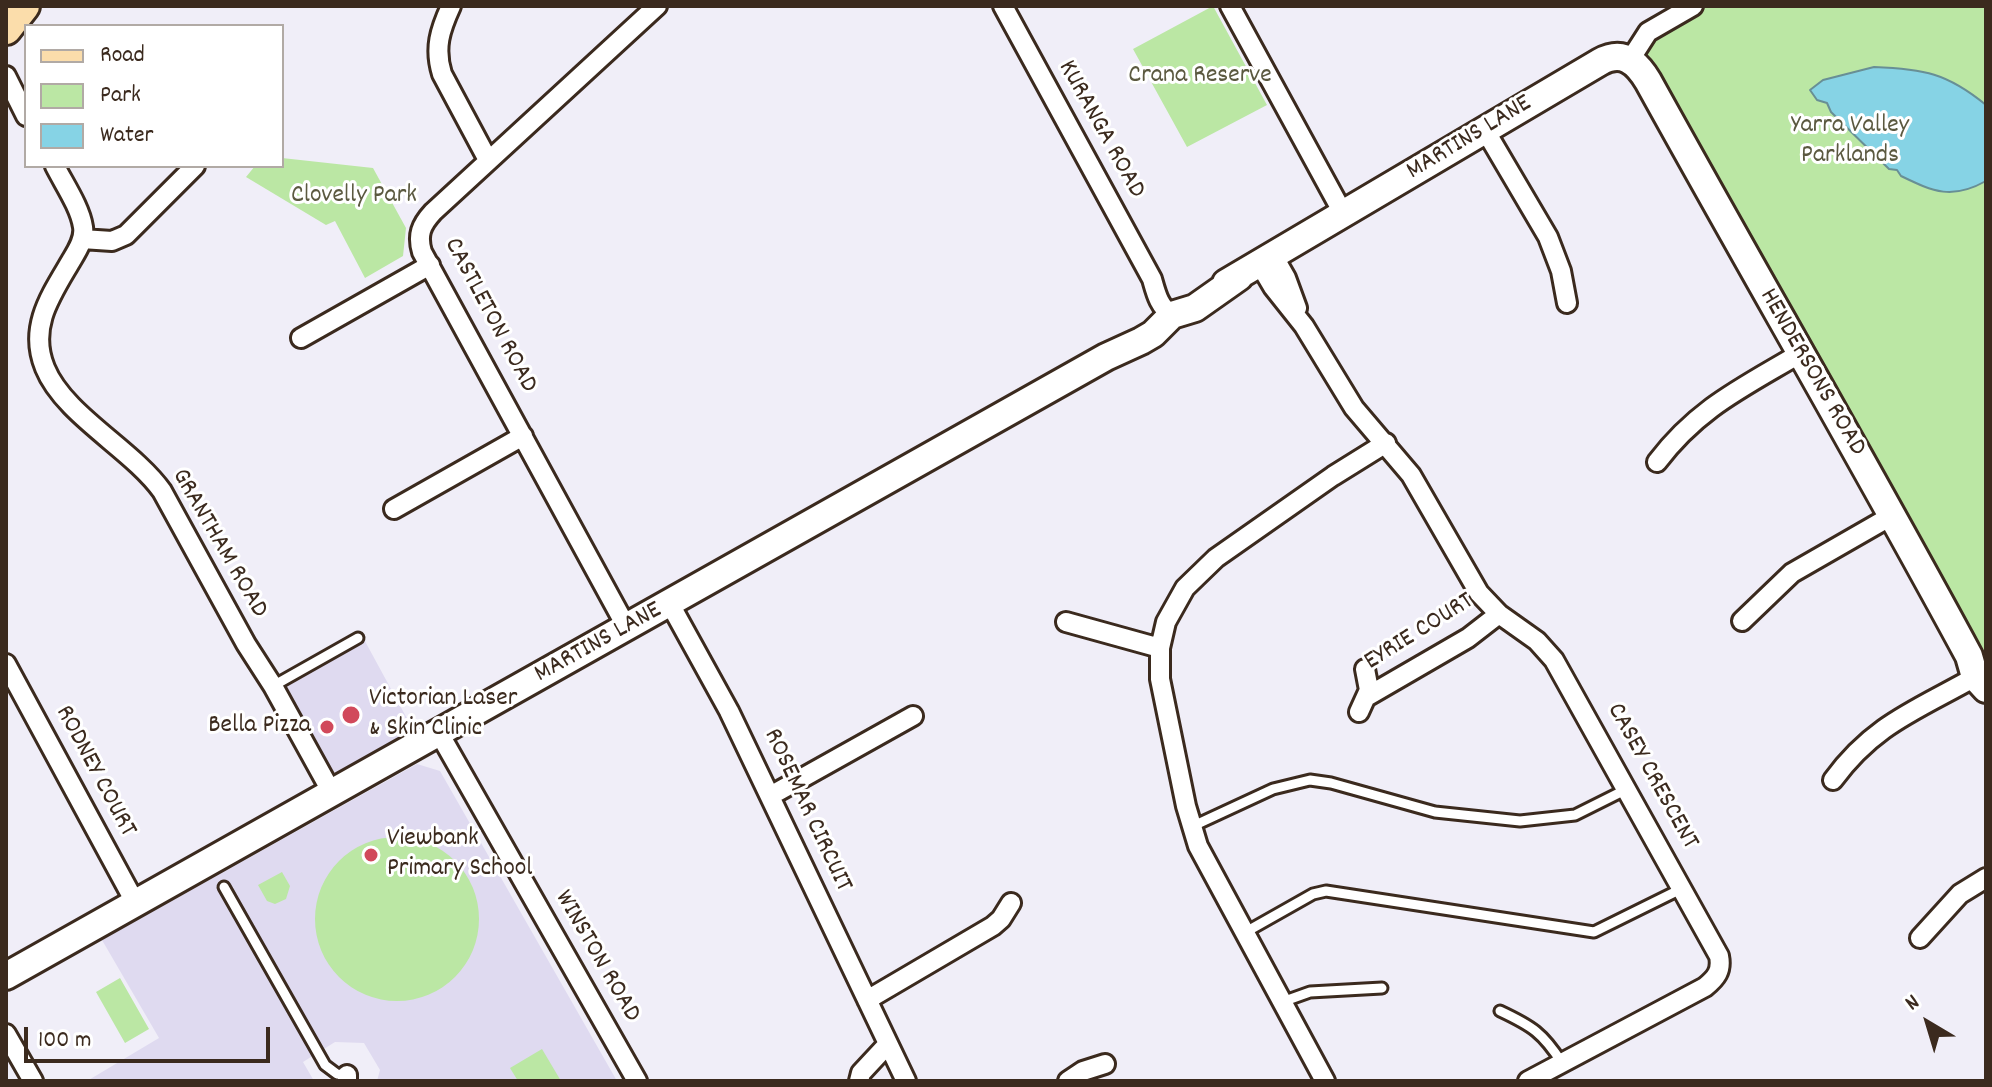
<!DOCTYPE html>
<html>
<head>
<meta charset="utf-8">
<style>
	body { margin:0 }
	#map { position:relative; width:1992px; height:1087px; overflow:hidden; background:#f0eef8; font-family:Dekko,sans-serif }
	canvas { display:block }
	.frame { position:absolute; inset:0; border:8px solid #3b2a1e; pointer-events:none }
	.legend { position:absolute; left:24px; top:24px; width:260px; height:144px; box-sizing:border-box; background:#fff; border:2px solid #b1aaa5; margin:0; padding:10px 14px; list-style:none; font-size:24px; color:#3b2a1e }
	.legend li { display:flex; align-items:center; gap:16px; height:40px }
	.legend b { width:40px; border:2px solid #b1aaa5 }
	.north { position:absolute; left:1888px; top:983px; width:80px; height:80px; -webkit-text-stroke:6px #fff; paint-order:stroke; rotate:322deg; font-size:22px; font-weight:700; line-height:32px; text-align:center; color:#3b2a1e }
	.north::after { content:''; display:block; margin:auto; width:28px; height:36px; background:#3b2a1e; clip-path:polygon(50% 0,100% 100%,50% 72%,0 100%) }
	.scale { position:absolute; left:24px; top:1027px; width:246px; height:36px; box-sizing:border-box; border:4px solid #3b2a1e; border-top:0; padding-left:10px; font-size:24px; line-height:28px; white-space:nowrap; color:#3b2a1e; -webkit-text-stroke:6px #fff; paint-order:stroke }
</style>
</head>
<body>
<div id="map">
<canvas width="1992" height="1087"></canvas>
<div class="frame"></div>
<ul class="legend">
<li><b style="height:10px;background:#fbddab"></b>Road</li>
<li><b style="height:22px;background:#bbe7a4"></b>Park</li>
<li><b style="height:22px;background:#86d3e5"></b>Water</li>
</ul>
<div class="north">N</div>
<div class="scale">100 m</div>
</div>
<script>
const ctx = document.querySelector('canvas').getContext('2d');
ctx.lineJoin = 'round';
function fillPath(path, color) {
  ctx.fillStyle = color;
  ctx.fill(path, 'evenodd');
}
function strokePath(path, color, width, dash) {
  ctx.strokeStyle = color;
  ctx.lineWidth = width;
  ctx.lineCap = dash ? 'butt' : 'round';
  ctx.setLineDash(dash || []);
  ctx.stroke(path);
}
function label(font, color, halo, rows, align = 'center') {
  ctx.font = font + ' Dekko,sans-serif';
  ctx.lineWidth = 6;
  ctx.setLineDash([]);
  ctx.textBaseline = 'middle';
  ctx.strokeStyle = halo;
  ctx.fillStyle = color;
  for (const [text, x, y, turn = 0] of rows) {
    ctx.save();
    ctx.translate(x, y);
    ctx.rotate((+turn || 0) * Math.PI / 180);
    ctx.textAlign = isNaN(turn) ? turn : align;
    if (halo) ctx.strokeText(text, 0, 0);
    ctx.fillText(text, 0, 0);
    ctx.restore();
  }
}
fillPath(new Path2D(`
	M360,632L416,735L339,775L326,766L278,679Z
	M417,764L440,771L617,1081H377L380,1070L364,1043L335,1042L303,1062L314,1081H87L159,1038L102,940Z`), '#dfdaf0');
fillPath(new Path2D(`
	M1213,6L1267,105L1187,147L1133,49Z
	M1708,6H1986V667L1646,56L1645,49L1657,35Z
	M282,158L373,168L406,228L403,256L365,278L335,221L326,225L246,177L255,166H282Z
	M315 919a82 82 0 1 1 164 0a82 82 0 1 1-164 0Z
	M282,872L290,886L286,899L275,904L267,901L258,885Z
	M120,978L149,1029L125,1043L96,992Z
	M542,1049L561,1081H518L510,1068Z`), '#bbe7a4');
const water = new Path2D(`
	M1874,67C1924,69 1947,73 1986,105V181C1952,200 1934,192 1901,176L1897,170L1889,169L1831,112L1827,103L1817,100L1810,90L1823,80Z`);
fillPath(water, '#86d3e5');
strokePath(water, '#688f95', 2);
const lane = new Path2D(`
	M273,686L358,638
	M1191,827L1273,789L1310,780L1331,783L1435,812L1520,821L1575,815L1627,789
	M224,887L325,1065L337,1074L347,1075
	M1244,933L1313,894L1326,891L1594,932L1683,888
	M1282,1002L1310,992L1382,988
	M1500,1011C1532,1026 1543,1033 1562,1063`);
const street = new Path2D(`
	M451,6C440,30 434,48 442,74L488,160
	M1003,6L1152,279C1156,293 1159,307 1172,315
	M1230,6L1344,215
	M1630,60L1648,32L1693,6
	M6,76L26,116
	M1485,130L1548,237L1561,271L1567,303
	M55,166C64,184 80,207 83,227C85,239 77,251 71,261C51,295 28,327 45,368C64,415 132,449 162,491L246,644L273,686L332,793
	M82,239L112,241L126,235L195,166
	M1274,257L1286,278L1297,308
	M1260,265L1273,287L1304,326L1354,408L1411,475L1479,593L1499,614L1537,641L1554,660L1719,956C1722,971 1716,978 1705,987L1528,1081
	M301,338L430,265
	M1657,462C1698,408 1742,388 1799,354
	M394,509L523,436
	M670,604L729,711L906,1081
	M1742,621L1792,573L1893,515
	M1066,622L1160,648
	M627,628L422,252C417,235 421,225 433,212L657,6
	M6,664L136,904
	M1368,696L1468,638L1499,614
	M1359,712L1369,690L1365,669
	M439,733L637,1081
	M1833,780C1874,724 1917,710 1975,677
	M770,796L913,716
	M1920,938L1960,894L1986,878
	M867,1000L993,926L1001,919L1011,903
	M6,1034L33,1081
	M347,1075V1081
	M859,1081L861,1073L888,1044
	M1068,1081L1083,1071L1105,1064
	M1325,1081L1198,846L1186,806L1160,679V648L1166,622L1185,588L1216,558L1333,476L1386,443`);
const secondary = new Path2D(`
	M1226,283L1600,62C1622,50 1636,61 1648,81C1754,273 1865,463 1969,656L1975,677L1986,689
	M6,976L1106,357L1141,341L1153,334L1172,315L1195,308L1239,277`);
const primary = new Path2D(`
	M6,29L24,6`);
strokePath(lane, '#3b2a1e', 15);
strokePath(street, '#3b2a1e', 24);
strokePath(secondary, '#3b2a1e', 32);
strokePath(primary, '#3b2a1e', 36);
strokePath(lane, '#fff', 9);
strokePath(street, '#fff', 18);
strokePath(secondary, '#fff', 26);
strokePath(primary, '#fbddab', 30);
for (const [x, y, r, color] of [
	[351,715,10,"#d1495b"],
	[327,727,8,"#d1495b"],
	[371,855,8,"#d1495b"]
]) {
  const dot = new Path2D();
  dot.arc(x, y, r, 0, 2 * Math.PI);
  ctx.fillStyle = color;
  ctx.fill(dot);
  strokePath(dot, '#fff', 3);
}
label('26px', '#5b5940', '#fff', [
	["Crana Reserve",1200,77],
	["Yarra Valley",1850,127],
	["Parklands",1850,157],
	["Clovelly Park",354,197]
]);
label('26px', '#3b2a1e', '#fff', [
	["KURANGA ROAD",1100,130,61],
	["MARTINS LANE",1470,139,-31],
	["CASTLETON ROAD",489,316,62],
	["HENDERSONS ROAD",1811,373,60],
	["GRANTHAM ROAD",218,544,60],
	["EYRIE COURT",1420,633,-32],
	["MARTINS LANE",599,644,-29],
	["RODNEY COURT",94,772,62],
	["CASEY CRESCENT",1651,777,61],
	["ROSEMAR CIRCUIT",806,811,65],
	["WINSTON ROAD",596,957,60]
]);
label('26px', '#3b2a1e', '#fff', [
	["Victorian Laser",369,700],
	["& Skin Clinic",369,730],
	["Bella Pizza",311,727,"right"],
	["Viewbank",387,840],
	["Primary School",387,870]
], 'left');
</script>
</body>
</html>
